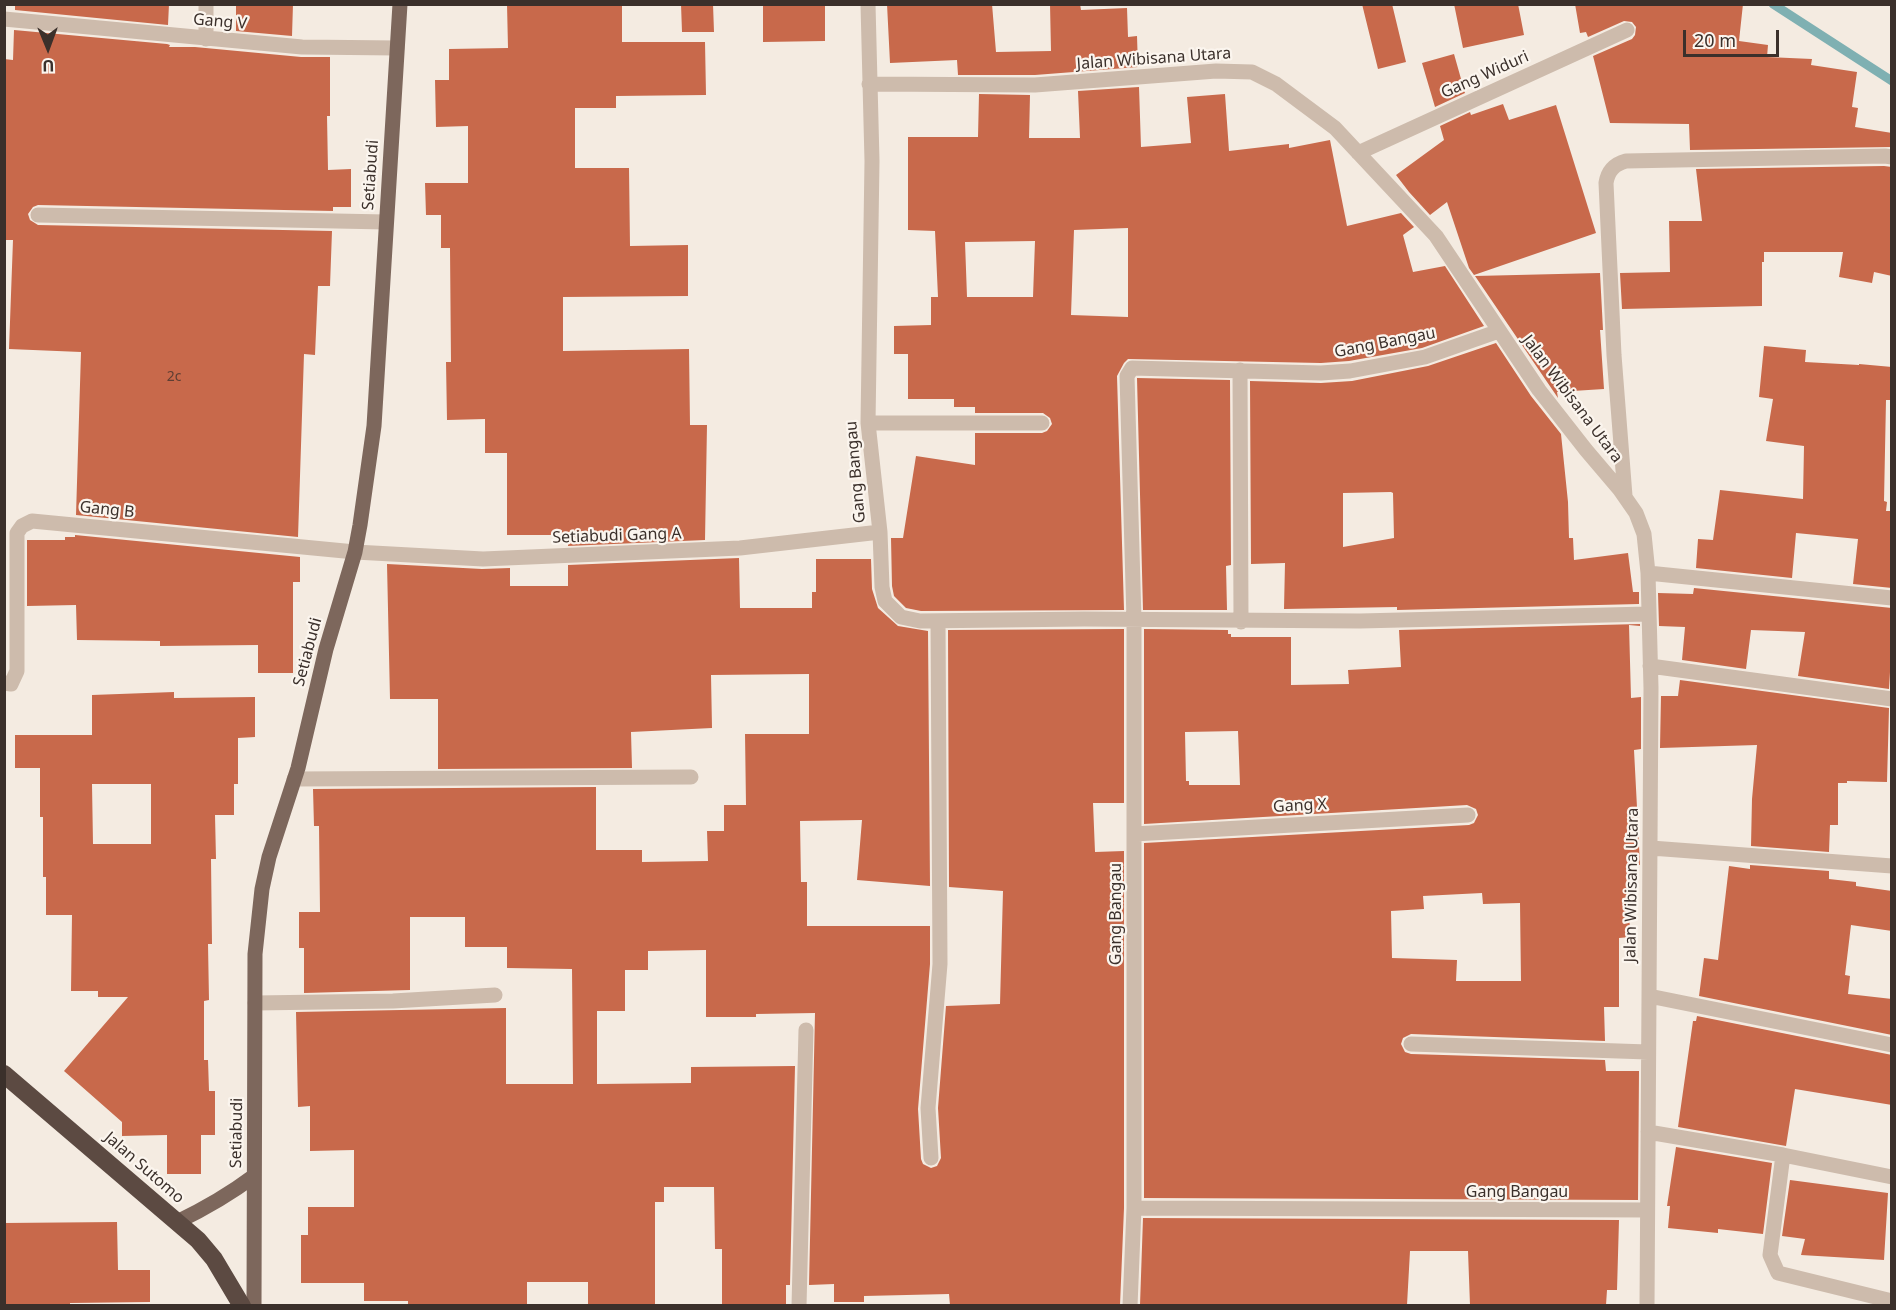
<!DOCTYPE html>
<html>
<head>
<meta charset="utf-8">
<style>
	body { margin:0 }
	#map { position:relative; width:1896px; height:1310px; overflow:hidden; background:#f4ebe1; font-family:"Noto Sans",sans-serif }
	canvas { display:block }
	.frame { position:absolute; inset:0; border:6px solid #3b302b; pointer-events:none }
	.north { position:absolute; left:18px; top:18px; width:60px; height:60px; -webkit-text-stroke:4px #fbf5ee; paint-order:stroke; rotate:179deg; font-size:16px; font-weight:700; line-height:24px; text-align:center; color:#3b302b }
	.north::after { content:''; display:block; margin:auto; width:21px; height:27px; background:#3b302b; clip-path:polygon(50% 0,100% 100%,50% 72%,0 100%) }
	.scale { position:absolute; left:1683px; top:30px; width:96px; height:27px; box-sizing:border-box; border:3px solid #3b302b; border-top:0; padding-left:8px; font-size:18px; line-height:21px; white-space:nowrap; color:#3b302b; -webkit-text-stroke:4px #fbf5ee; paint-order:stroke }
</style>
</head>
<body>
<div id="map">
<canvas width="1896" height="1310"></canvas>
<div class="frame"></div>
<div class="north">U</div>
<div class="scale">20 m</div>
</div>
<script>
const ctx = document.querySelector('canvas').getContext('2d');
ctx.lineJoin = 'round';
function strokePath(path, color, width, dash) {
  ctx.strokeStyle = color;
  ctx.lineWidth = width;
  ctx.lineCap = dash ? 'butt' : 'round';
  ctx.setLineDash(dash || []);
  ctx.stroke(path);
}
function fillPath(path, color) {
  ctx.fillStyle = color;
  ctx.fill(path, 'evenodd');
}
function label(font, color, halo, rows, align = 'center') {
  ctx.font = font + ' "Noto Sans",sans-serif';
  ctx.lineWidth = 4.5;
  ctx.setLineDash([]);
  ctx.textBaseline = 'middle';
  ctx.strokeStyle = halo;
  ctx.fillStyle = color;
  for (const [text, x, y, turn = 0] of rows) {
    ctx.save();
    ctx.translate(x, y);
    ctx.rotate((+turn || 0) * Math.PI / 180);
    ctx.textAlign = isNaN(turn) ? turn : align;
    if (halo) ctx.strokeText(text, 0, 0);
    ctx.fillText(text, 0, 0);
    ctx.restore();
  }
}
strokePath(new Path2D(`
	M1773,4L1892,81`), '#7fb0b2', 9);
fillPath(new Path2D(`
	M15,4H169L168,25L15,10Z
	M236,4H293L292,36L236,31Z
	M507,4H622V42H705L706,95L616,96V108H575V168H629L630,246L688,245V296L563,297V351L689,349L690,425H707L705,540L568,546V535H507V453H485V419L447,420L446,362H451L450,248H441V215H426L425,183H468V126L436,127L435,80H449V49L508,48Z
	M681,4H713L714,32H682Z
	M763,4H825V41L763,42Z
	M887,4H992L996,52L1051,51L1050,4H1080L1081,10L1127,8L1128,37L1137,36L1138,67L1035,75H958L957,60L890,63Z
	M1362,4H1392L1406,62L1378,69Z
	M1454,4H1518L1524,35L1463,48Z
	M1575,4H1743L1739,41L1768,45L1767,57L1812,59L1811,65L1857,72L1852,107L1858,108L1855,127L1892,133V147L1690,150L1689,124L1610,123L1593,56L1632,39L1635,35L1636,27L1632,22L1624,21L1588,37L1586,32L1580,33Z
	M14,30L167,44L170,45L169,47H195L301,57H330V116H327L328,170L351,169V207H333V211L38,205L33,207L28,214L30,220L38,225L332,231L330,286H318L315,355L304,354L298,537L76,515L81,352L9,349L13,240H4V59L13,60Z
	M1454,54L1465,93L1435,107L1422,63Z
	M1139,87L1141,147L1191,143L1187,97L1225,94L1229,151L1289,144V148L1330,140L1347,226L1401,213L1414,227L1403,235L1413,272L1445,266L1484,326L1422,348L1349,361L1321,363L1128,359L1124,363L1117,376L1124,610L921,611L906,608L894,596L892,586L891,538H903L916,456L975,465V433H1042L1047,431L1052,424L1050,418L1043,413H975V407H954V399H908V354H894V326L931,325V297H938L935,231L908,230V137H978L979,94L1030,95L1029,138H1080L1078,91ZM1128,228V317L1071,315L1074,230ZM1035,241L1033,297H967L965,242Z
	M1503,104L1509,120L1556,105L1596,233L1474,275L1469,268L1447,202L1430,215L1409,192L1396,175L1444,140L1440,126L1470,112L1471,115Z
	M1884,166L1892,167V276L1874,272L1872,283L1839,277L1843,252H1764V262H1762V306L1622,309L1620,273L1670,272L1669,221H1702L1696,169Z
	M1600,273L1603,330H1600L1604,389L1557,392L1558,398L1475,276Z
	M1496,343L1531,396L1561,434L1568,502L1569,538H1573L1574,560L1628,553L1633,592H1639V604L1397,610V607L1284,609L1285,563L1251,564L1250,381L1321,383L1352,381L1428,366ZM1391,492L1393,493L1394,538L1343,547V493Z
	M1764,346L1806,350L1805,362L1859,365V364L1892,367L1890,400H1886L1884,501L1887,502L1886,511H1892V588L1853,584L1858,539L1796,533L1792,578L1696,568L1698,539L1713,540L1720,490L1803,499L1804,446L1766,441L1773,399L1759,397Z
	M1137,378L1230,380L1231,565L1226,566L1227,610H1143Z
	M75,535L300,557V582H293V673H258V645L160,646V641L77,640L76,605L27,606V540H65V537H75Z
	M739,558L740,608H812V592H816V559H871L872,589L878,608L898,626L928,631L930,886L857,880L862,820L800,821L801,882H807V926H930V964L918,1109L921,1159L923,1164L931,1168L937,1166L941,1158L938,1108L946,1006L1000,1004L1003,891L949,887L948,630L1124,629V803H1093L1095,852L1124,851V1208L1120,1305H950L949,1294L864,1296V1302H834V1284L809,1285L815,1013L756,1014V1017H706V950L648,951V970H625V1011H597V1084L691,1083V1067L795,1066L790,1285H786V1305H722V1249H715L714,1187H664V1202H655V1305H588V1282H527V1305H447V1304H408V1301H364V1283H301V1235H308V1207H354V1150L310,1151V1106L298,1107L296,1012L506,1008V1084H573L572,969L507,968V947H465V917H410V990L304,993V948H299V912H320L319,826H314L313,789L596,787V850H642V862L708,861L707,831H724V805H746L745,734H809V674L711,675L712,728L631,732L632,768L438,769V699H390L387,564L482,569L510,568V586H568V565Z
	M1694,588L1892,608V672H1890L1889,689L1798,676L1805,632L1751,630L1746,669L1682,660L1685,627L1659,626L1658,593L1693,594Z
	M1640,624V626L1629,625L1631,698L1641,697V749L1634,750L1640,865H1628L1630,937L1619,938V1007H1604L1605,1041L1411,1034L1403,1038L1401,1044L1405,1052L1411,1054L1605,1060L1606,1071H1639L1638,1200L1144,1198V843L1469,825L1474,823L1478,815L1476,809L1467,805L1144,824V629L1228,630V634H1231V637H1291V685L1349,684L1348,670L1401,667L1399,630ZM1238,731L1240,785H1189V781H1186L1185,732ZM1482,893L1483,904L1520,903L1521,981H1456L1457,960L1392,958L1391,911L1424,909L1423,896Z
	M1680,680L1889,708L1887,782L1847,781V783H1838V825H1830L1829,852L1751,846L1752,799L1757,745L1660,748L1661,696H1678Z
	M174,692V698L255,697V737L238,738V784H234V815H215L216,859H211L212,944H208L209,1000L204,1001V1060H208L209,1091H215V1135H201V1174H167V1135L122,1136V1122L64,1071L128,997H98V991H71L72,915H46V877H43V817H40V768H15V735H92V695ZM92,784H151V844H93Z
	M1750,865L1829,871V879L1856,882V886L1892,891V931L1851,925L1845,975L1850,976L1848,994L1892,999V1035L1699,996L1704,958L1718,960L1729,866L1750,869Z
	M1697,1016L1892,1055V1105L1795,1089L1786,1146L1678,1127L1693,1021H1696Z
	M1676,1147L1772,1163L1763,1234L1718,1229V1233L1668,1228L1670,1206H1667Z
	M1790,1180L1888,1193L1884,1260L1801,1255L1805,1239L1782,1236Z
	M1143,1218L1619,1220L1617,1290H1607L1606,1305H1470L1468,1251H1410L1407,1305H1140Z
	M117,1222L118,1270H150V1302L70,1303V1305H6V1298H4V1223Z`), '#c8694b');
strokePath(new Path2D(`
	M868,4L872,161L868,423L880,532L882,587L885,601L901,617L920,621L1084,619L1360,621L1647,614
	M4,19L302,47L397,48
	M206,39V4
	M869,84L1035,85L1216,71L1252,72L1276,84L1335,128L1436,236L1539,390L1586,450L1620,490L1636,513L1644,534L1648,573L1651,688L1647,1306
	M1358,153L1627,30
	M38,215L386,222
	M1240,370L1241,622
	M868,423H1042
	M1625,496L1614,355L1606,183C1608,170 1615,164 1626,161L1885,156L1892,157
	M1648,573L1892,598
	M1650,666L1892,699
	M4,683L11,684L17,671V533L22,526L32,521L355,552L483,559L740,548L880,532
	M294,779L691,777
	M1134,834L1468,815
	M1651,848L1892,866
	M1649,996L1892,1045
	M255,1003L393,1001L495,995
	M1411,1044L1648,1052
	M1648,1132L1783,1155L1892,1177
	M1783,1155L1770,1255L1778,1273L1892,1301
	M931,1158L928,1108L940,964L938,621
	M1134,1208L1647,1210
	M799,1306L806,1030
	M1130,1306L1134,1208V620L1127,376L1132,368L1321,373L1350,371L1425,357L1499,331`), '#cdbbac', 15);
strokePath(new Path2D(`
	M177,1222C204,1209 230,1194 254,1176
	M254,1306L255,954L262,889L269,857L298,768L326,649L355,552L360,525L374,426L400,4`), '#7d675c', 15);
strokePath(new Path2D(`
	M4,1074L198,1240L214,1259L242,1306`), '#5c4a42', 18);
label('14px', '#5e3e33', null, [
	["2c",174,377]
]);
label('16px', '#3b302b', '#fbf5ee', [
	["Gang V",220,22,5],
	["Jalan Wibisana Utara",1154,59,-4],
	["Gang Widuri",1485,75,-24],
	["Setiabudi",371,175,-86],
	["Gang Bangau",1385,343,-11],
	["Jalan Wibisana Utara",1572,399,53],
	["Gang Bangau",856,472,-95],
	["Gang B",107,510,6],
	["Setiabudi Gang A",617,536,-2],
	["Setiabudi",308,652,-75],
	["Gang X",1300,806,-3],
	["Jalan Wibisana Utara",1632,885,-89],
	["Gang Bangau",1116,914,-90],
	["Setiabudi",237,1133,-89],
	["Jalan Sutomo",144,1168,41],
	["Gang Bangau",1517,1192]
]);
</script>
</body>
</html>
